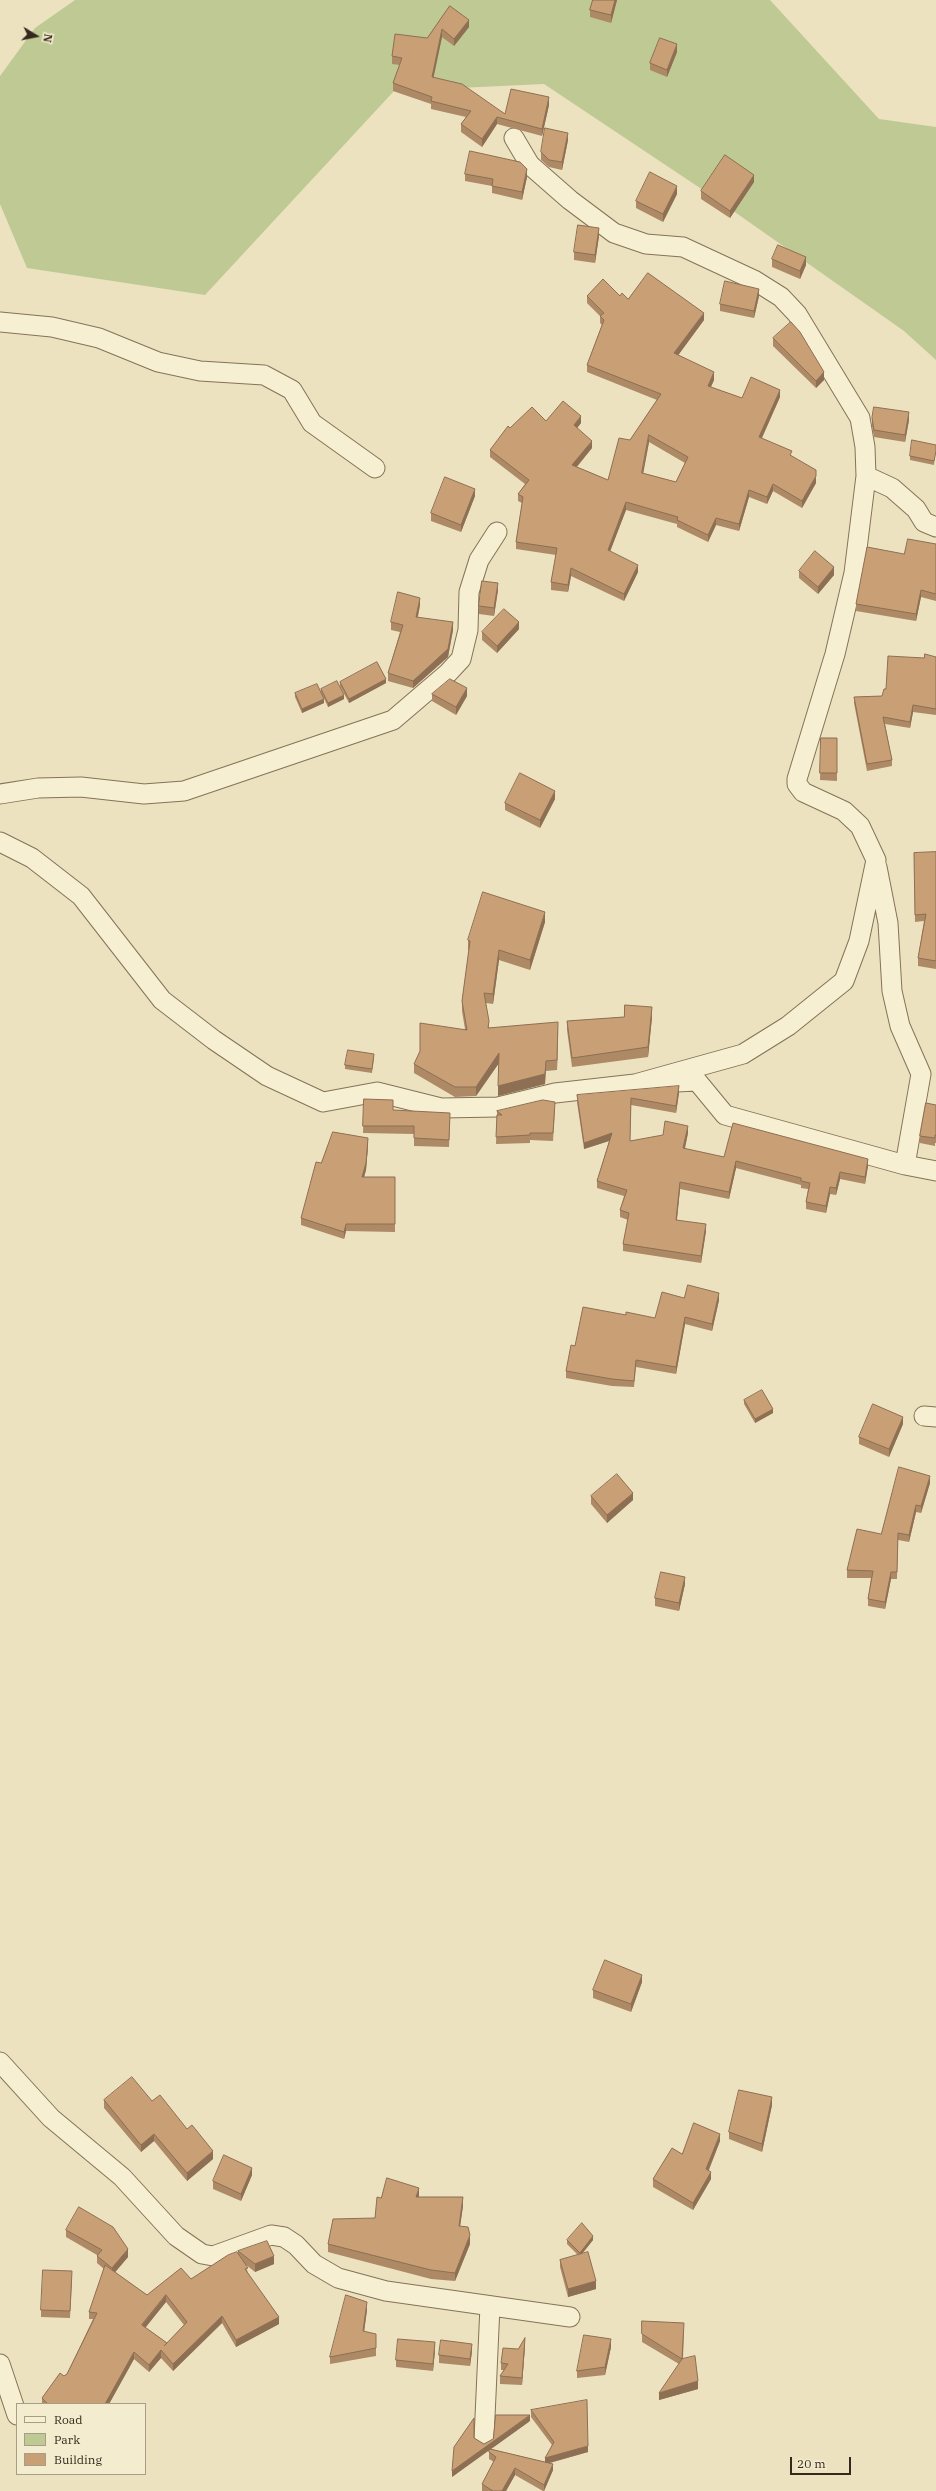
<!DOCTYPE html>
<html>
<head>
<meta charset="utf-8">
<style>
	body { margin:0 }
	#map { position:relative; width:936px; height:2491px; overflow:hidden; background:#ece2bf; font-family:"IBM Plex Serif",serif }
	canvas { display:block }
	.legend { position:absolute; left:16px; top:2403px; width:130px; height:72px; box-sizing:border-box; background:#f4ecce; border:1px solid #a79e87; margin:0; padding:5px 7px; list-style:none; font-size:12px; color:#34291c }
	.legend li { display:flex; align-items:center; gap:8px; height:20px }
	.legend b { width:20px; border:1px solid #a79e87 }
	.north { position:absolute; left:16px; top:16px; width:40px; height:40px; -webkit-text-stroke:3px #f4ecce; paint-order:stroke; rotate:100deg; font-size:11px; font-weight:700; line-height:16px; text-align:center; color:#34291c }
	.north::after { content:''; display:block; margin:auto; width:14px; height:18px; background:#34291c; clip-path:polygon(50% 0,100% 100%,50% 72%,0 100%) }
	.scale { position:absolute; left:790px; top:2457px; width:61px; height:18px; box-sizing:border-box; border:2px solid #34291c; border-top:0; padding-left:5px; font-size:12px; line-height:14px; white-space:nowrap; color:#34291c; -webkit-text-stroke:3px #f4ecce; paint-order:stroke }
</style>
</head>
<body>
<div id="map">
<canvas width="936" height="2491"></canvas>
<ul class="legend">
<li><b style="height:5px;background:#f7efd2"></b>Road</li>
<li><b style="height:11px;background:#bfc994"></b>Park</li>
<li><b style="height:11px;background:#c99f76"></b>Building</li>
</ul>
<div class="north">N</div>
<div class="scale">20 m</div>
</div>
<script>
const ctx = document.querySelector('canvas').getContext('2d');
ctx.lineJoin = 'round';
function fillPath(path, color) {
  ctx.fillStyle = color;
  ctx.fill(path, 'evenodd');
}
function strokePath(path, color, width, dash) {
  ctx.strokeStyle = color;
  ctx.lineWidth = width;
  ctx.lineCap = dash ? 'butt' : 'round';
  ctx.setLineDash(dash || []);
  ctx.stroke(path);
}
fillPath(new Path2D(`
	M75,0H770L879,119L936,127V360L904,331L712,196L544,84L394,91L205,295L27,268L0,204V76L35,28Z`), '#bfc994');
const minor = new Path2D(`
	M514,138L530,165L570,200L614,233L646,244L683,247L754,280L781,297L797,314L860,418L865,447L866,476L854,573L835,654L797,779V784L803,792L844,811L860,826L876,860L859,941L844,981L788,1026L743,1054L635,1084
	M0,322L52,327L99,338L158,362L200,371L264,375L292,390L312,423L375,468
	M866,476L892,488L916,509L924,522L936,527
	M0,794L38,788L81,787L144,794L184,791L393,720L448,673L461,659L468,630L469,592L479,560L497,532
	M0,842L32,858L81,896L162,1000L214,1040L267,1076L323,1102L377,1092L441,1108L498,1107L555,1093L635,1084L697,1081L725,1115L905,1165L936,1171
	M877,867L888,923L892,991L900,1026L921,1074L905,1165
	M924,1416L936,1417
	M0,2062L51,2118L122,2177L176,2236L202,2254L213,2256L271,2235L284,2237L296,2245L314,2264L338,2278L386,2291L570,2317
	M0,2364L17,2415
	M484,2439L490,2306`);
strokePath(minor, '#847358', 21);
strokePath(minor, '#f7efd2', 19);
fillPath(new Path2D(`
	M593,0H617L611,23L590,17V10Z
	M450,6L469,27L454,46L442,37L433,78L505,114L549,105L542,136L497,124L482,147L461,132V124L466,117L431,109V104L393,91V83L400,65L392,64V56L427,38Z
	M677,52L667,77L650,70V63Z
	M568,140L562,170L549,167L541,160V152Z
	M465,174L527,177L522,200L492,193V186L465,181Z
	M754,182L730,218L701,199V191Z
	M677,194L663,222L636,208V201Z
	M599,236L595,263L574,260V252Z
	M772,259L806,265L800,279L772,267Z
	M587,296H620L704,320L678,355L714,380L711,387L742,398L780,397L762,438L792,456L816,483L802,508L773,491L767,504L749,497L739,531L716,525L708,542L677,527V524L626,510L610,551L638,572L624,601L571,576L568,592L551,590V582L556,555L516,549V542L522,503L518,501V494L525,484L490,457V450L510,428L546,421L581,423L577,428L592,448L577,467L608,480L630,440L657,400L587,372V365L602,325L600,323V316L587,303ZM649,442L685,463L676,482L643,473Z
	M759,296L754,318L720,311V304Z
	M773,338L824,380L816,388L773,346Z
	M872,418L909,420L905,442L874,437L872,426Z
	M936,445L934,465L910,460V456Z
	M475,496L461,532L431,521V513Z
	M936,544V601L921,597L916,621L856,611V604L904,554Z
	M799,571L834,575L818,594L799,578Z
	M498,590L494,616L479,614V606Z
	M420,605L418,617L453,630L448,657L413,688L388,681V673L400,632L391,630V622Z
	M519,629L497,653L482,640V632Z
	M936,657V715L913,712L910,728L885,724L892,760V766L867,771L854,703V697L882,696L886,689L924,658Z
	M340,682L386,683L349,703L340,686Z
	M321,689L344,699L328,707L321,692Z
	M295,693L324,703L302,713L295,697Z
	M432,694L467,696L456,715L432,701Z
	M821,738H837V781L820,780Z
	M555,799L540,828L505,810V803Z
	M936,852V969L918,966V958L924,921L915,922L914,853Z
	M545,922L530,970L499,960L493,1004L486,1003L489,1028L558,1031L557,1070L546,1071L545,1084L498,1096L499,1063L476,1096L455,1097L414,1073V1064L465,1029L462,1011V1001L469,950H468V940Z
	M624,1017H652L648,1057L572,1067L567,1030V1021Z
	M374,1058L372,1073L345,1069V1065Z
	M679,1093L676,1113L631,1105L630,1141L688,1133L685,1149L724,1157L868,1166L865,1184L840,1179L836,1195L830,1194L826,1213L806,1209V1202L808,1189L801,1188V1185L736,1168L729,1199L680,1189L677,1220L706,1231L701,1263L623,1251V1244L628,1220L620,1217V1210L624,1196L597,1188V1181L609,1141L584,1149L577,1102V1095Z
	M364,1099L393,1110L450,1120L449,1147L414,1146V1134L363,1133Z
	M936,1105V1143H935V1146L920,1143V1136Z
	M555,1109L553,1141L530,1140V1143L496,1144L497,1111Z
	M368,1146L366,1170L364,1177H395V1232L346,1231L344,1239L301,1225V1218L321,1163Z
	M684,1298L719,1300L712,1331L685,1324L676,1374L636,1367L634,1387L612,1386L566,1378V1371L575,1346L626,1315L655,1318Z
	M744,1400L773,1413L755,1423L744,1404Z
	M903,1424L889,1457L859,1444V1437Z
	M930,1483L921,1513L916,1512L909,1542L898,1540L897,1579H891L885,1609L868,1606V1599L871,1578H847V1570Z
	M591,1496L633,1500L607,1523L591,1504Z
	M685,1584L679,1611L655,1606V1598Z
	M642,1982L631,2012L593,1998V1990Z
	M104,2100L152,2101L187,2129L213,2159L187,2181L154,2141L141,2152L104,2108Z
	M772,2105L762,2152L729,2139V2132Z
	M720,2141L709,2170L711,2179L693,2210L653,2187V2179L682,2154Z
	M252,2175L241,2201L213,2189V2181Z
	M419,2196V2197L463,2206L460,2226L470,2244L455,2281L431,2279L328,2252V2244L375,2218L381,2198Z
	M66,2230L128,2257L115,2272L147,2295L191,2279L238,2252V2251L274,2264L255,2272L245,2264L248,2273L279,2324L236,2347L222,2323L173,2371L161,2358L149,2372L134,2359L109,2404H42V2398L64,2376L67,2374L93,2319H89V2312L104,2269L97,2263V2255L66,2237ZM166,2302L184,2325L167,2343L145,2327Z
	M567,2240H593L582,2254L596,2289L568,2297L560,2267V2260L578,2255L567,2244Z
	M72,2279L70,2318L41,2317V2310Z
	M367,2310L364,2332L376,2334V2356L330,2364V2357Z
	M684,2330L683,2359L698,2389L659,2400L679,2364L642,2342V2334Z
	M525,2346L522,2385L500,2384V2376L504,2370H501V2363Z
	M611,2347L605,2375L577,2378V2371Z
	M435,2350L433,2371L396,2367V2360Z
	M472,2351L470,2366L439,2363V2355Z
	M531,2410L588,2452L550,2463L553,2470L544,2491H543L515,2475L506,2491H482V2484L494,2462L489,2459V2452L490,2449L452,2477L474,2438L484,2444L530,2421L491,2449L545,2462L552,2445L531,2417Z`), '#ad8965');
fillPath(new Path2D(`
	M615,0H617L611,23V15Z
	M469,20V27L454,46V39Z
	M442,29V37L432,85V77Z
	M677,44V52L667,77V70Z
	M549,97V105L542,136V129Z
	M497,117V124L482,147V139Z
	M568,133V140L562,170V162Z
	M527,169V177L522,200V192Z
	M754,175V182L730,218V211Z
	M677,186V194L663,222V214Z
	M599,228V236L595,263V255Z
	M806,257V265L800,279V271Z
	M759,289V296L754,318V311Z
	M704,313V320L674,361V353Z
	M714,372V380L708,393V386Z
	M824,372V380L816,388V381Z
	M780,390V397L759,444V437Z
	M909,412V420L905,442V435Z
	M581,416V423L574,432V425Z
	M649,435V442L642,480V473Z
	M592,441V448L572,472V465Z
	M816,476V483L802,508V501Z
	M773,484V491L767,504V497Z
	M475,489V496L461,532V525Z
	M749,490V497L739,531V524Z
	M626,502V510L608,557V550Z
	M716,518V525L708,542V535Z
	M638,565V572L624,601V594Z
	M834,567V575L818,594V587Z
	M571,568V576L568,592V585Z
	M498,583V590L494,616V608Z
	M921,590V597L916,621V614Z
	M420,598V605L416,624V617Z
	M453,622V630L448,657L413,688V681Z
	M519,622V629L497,653V646Z
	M386,679V683L349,703V699Z
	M467,688V696L456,715V707Z
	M344,695V699L328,707V703Z
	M324,699V703L302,713V709Z
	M913,705V712L910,728V722Z
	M555,791V799L540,828V820Z
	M545,912V922L530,970V960Z
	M499,950V960L493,1004V994Z
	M652,1007V1017L648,1057V1047Z
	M558,1022V1031L557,1070V1060Z
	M499,1053V1063L476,1096V1087Z
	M546,1061L545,1084L498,1096V1086Z
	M679,1086V1093L676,1113V1106Z
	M688,1126V1133L683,1155V1148Z
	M612,1133V1140L584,1149V1143Z
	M368,1138V1146L366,1170L362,1184V1177Z
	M868,1159V1166L865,1184V1177Z
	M736,1161V1168L729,1199V1192Z
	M840,1172V1179L836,1195V1188Z
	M680,1182V1189L676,1227V1220Z
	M830,1187V1194L826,1213V1206Z
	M346,1224V1231L344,1239V1232Z
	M706,1224V1231L701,1263V1256Z
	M719,1293V1300L712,1331V1324Z
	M685,1317V1324L676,1374V1367Z
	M773,1409V1413L755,1423V1419Z
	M903,1417V1424L889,1457V1449Z
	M930,1476V1483L921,1513V1506Z
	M633,1493V1500L607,1523V1515Z
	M916,1505V1512L909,1542V1535Z
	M891,1572V1579L885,1609V1602Z
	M685,1577V1584L679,1611V1603Z
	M642,1975V1982L631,2012V2004Z
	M772,2097V2105L762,2152V2144Z
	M154,2134V2141L141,2152V2145Z
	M720,2134V2141L706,2176V2169Z
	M213,2151V2159L187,2181V2173Z
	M252,2168V2175L241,2201V2194Z
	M711,2172V2179L693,2210V2203Z
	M419,2188V2196L416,2205V2197Z
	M463,2197V2206L459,2234V2226Z
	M470,2235V2244L455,2281V2273Z
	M593,2236V2240L580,2256V2253Z
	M128,2249V2257L112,2276V2268Z
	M274,2256V2264L255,2272V2264Z
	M596,2281V2289L568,2297V2289Z
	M166,2295V2302L142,2332V2325Z
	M367,2302V2310L363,2339V2331Z
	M222,2316V2323L173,2371V2364Z
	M279,2317V2324L236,2347V2340Z
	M525,2338V2346L522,2385V2378Z
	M611,2339V2347L605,2375V2367Z
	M435,2342V2350L433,2371V2364Z
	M472,2344V2351L470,2366V2359Z
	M161,2350V2358L149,2372V2365Z
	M134,2352V2359L109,2404H105Z
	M698,2381V2389L659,2400V2393Z
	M530,2415V2421L452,2477V2471Z
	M588,2446V2452L545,2464V2458Z
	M553,2464V2470L544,2491V2485Z
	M515,2468V2475L506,2491H502Z`), '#8d6f53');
const building = new Path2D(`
	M593,0H615L611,15L590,10Z
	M450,6L469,20L454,39L442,29L432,77L462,84L505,114L511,89L549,97L542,129L497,117L482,139L461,124L471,111L431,101L432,97L393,83L402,58L392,56L395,34L427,38Z
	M660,38L677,44L667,70L650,63Z
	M545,128L568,133L562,162L549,160L541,152Z
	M470,151L520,162L527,169L522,192L492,186L493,179L465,174Z
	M725,155L754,175L730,211L701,191Z
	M650,172L677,186L663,214L636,201Z
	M578,225L599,228L595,255L574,252Z
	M778,245L806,257L800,271L772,259Z
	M648,273L704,313L674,353L714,372L708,386L742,398L751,377L780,390L759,437L792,451L790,455L816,470V476L802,501L773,484L767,497L749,490L739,524L716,518L708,535L677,520L678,517L626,502L608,550L638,565L624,594L571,568L568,585L551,582L557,548L516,542L523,497L518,494L529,480L490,450L508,426L510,428L532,407L546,421L563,401L581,416L574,425L592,441L572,465L608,480L619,438L630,440L661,394L587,365L604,320L600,316L604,313L587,296L603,279L620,296L622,293L628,299ZM649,435L688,457L676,482L642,473Z
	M725,281L759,289L754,311L720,304Z
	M791,322L800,332L824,372L816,381L773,338Z
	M874,407L909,412L905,435L874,430L872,418Z
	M912,440L936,445V451L934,461L910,456Z
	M445,477L475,489L461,525L431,513Z
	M908,539L936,544V594L921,590L916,614L856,604L867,547L904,554Z
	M815,551L834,567L818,587L799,571Z
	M482,581L498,583L494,608L479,606Z
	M398,592L420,598L416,617L453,622L448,649L413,681L388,673L403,625L391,622Z
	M504,609L519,622L497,646L482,632Z
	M925,654L936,657V709L913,705L910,722L883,717L892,760L867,764L854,697L882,696L884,689H886L888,656L924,658Z
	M377,662L386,679L349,699L340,682Z
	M450,679L467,688L456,707L432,694Z
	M337,681L344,695L328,703L321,689Z
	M317,684L324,699L302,709L295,693Z
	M821,738H837V773H820Z
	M520,773L555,791L540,820L505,803Z
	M936,852V961L918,958L926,914L915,915L914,853Z
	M483,892L545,912L530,960L499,950L493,994L484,993L489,1021L488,1028L558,1022L557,1060L546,1061L545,1074L498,1086L499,1053L476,1087H455L414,1064L420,1051V1023L467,1030L462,1001L470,941L468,940Z
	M625,1005L652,1007L648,1047L572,1058L567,1021L624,1017Z
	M348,1050L374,1054L372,1069L345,1065Z
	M679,1086L676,1106L631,1098L630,1141L663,1135L665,1121L688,1126L683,1148L724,1157L733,1123L868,1159L865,1177L840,1172L836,1188L830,1187L826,1206L806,1202L810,1183L801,1181V1178L736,1161L729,1192L680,1182L676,1220L706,1224L701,1256L623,1244L629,1213L620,1210L627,1190L597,1181L612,1133L584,1143L577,1095Z
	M364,1099L393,1100V1110L450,1113L449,1140L414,1138V1126H363Z
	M543,1100L555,1102L553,1133H530V1135L496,1137L497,1115H502L497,1111Z
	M926,1103L936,1105V1135H935V1138L920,1136Z
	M333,1132L368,1138L366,1163L362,1177H395V1224H346L344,1232L301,1218L316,1162L321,1163Z
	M688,1285L719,1293L712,1324L685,1317L676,1367L636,1360L634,1381L612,1379L566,1371L571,1345L575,1346L583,1307L626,1315V1312L655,1318L662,1292L684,1298Z
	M762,1390L773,1409L755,1419L744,1400Z
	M873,1404L903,1417L889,1449L859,1437Z
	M899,1467L930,1476L921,1506L916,1505L909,1535L898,1533L897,1572H891L885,1602L868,1599L873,1571L847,1570L857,1529L881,1534Z
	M617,1474L633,1493L607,1515L591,1496Z
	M661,1572L685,1577L679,1603L655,1598Z
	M605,1960L642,1975L631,2004L593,1990Z
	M132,2077L152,2101L160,2095L187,2129L192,2125L213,2151L187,2173L154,2134L141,2145L104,2100Z
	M739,2090L772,2097L762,2144L729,2132Z
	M694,2123L720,2134L706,2169L711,2172L693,2203L653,2179L672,2148L682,2154Z
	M224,2155L252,2168L241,2194L213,2181Z
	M387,2178L419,2188L416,2197H463L459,2226L468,2227L470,2235L455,2273L431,2270L328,2244L333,2219L375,2218L377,2197L381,2198Z
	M79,2207L113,2227L128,2249L112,2268L97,2256L102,2250L66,2230Z
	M582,2223L593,2236L580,2253L567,2240Z
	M267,2241L274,2256L255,2264L238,2251Z
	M237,2252L248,2268L245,2269L279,2317L236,2340L222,2316L173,2364L161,2350L149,2365L134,2352L105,2404H48L42,2398L60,2373L64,2376L67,2374L97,2313L89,2312L105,2265L147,2295L181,2268L191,2279L228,2255ZM166,2295L187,2322L164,2346L167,2343L142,2325Z
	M588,2252L596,2281L568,2289L560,2260Z
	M43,2270L72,2271L70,2311L41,2310Z
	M346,2295L367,2302L363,2331L376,2334V2348L330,2357Z
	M642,2321L684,2323L682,2359L642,2334Z
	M584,2335L611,2339L605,2367L577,2371Z
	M525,2338L522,2378L500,2376L508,2364L501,2363L503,2348L518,2349Z
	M398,2339L435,2342L433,2364L396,2360Z
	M441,2340L472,2344L470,2359L439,2355Z
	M695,2356L698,2381L659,2393L682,2359Z
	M587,2400L588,2446L545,2458L554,2442L531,2410Z
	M496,2415H530L452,2471L454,2447L474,2418V2438L484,2444L493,2439Z
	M490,2449L553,2464L544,2485L515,2468L502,2491H493L482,2484L496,2457L489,2452Z`);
fillPath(building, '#c99f76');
strokePath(building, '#8d6f53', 1);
</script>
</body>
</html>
